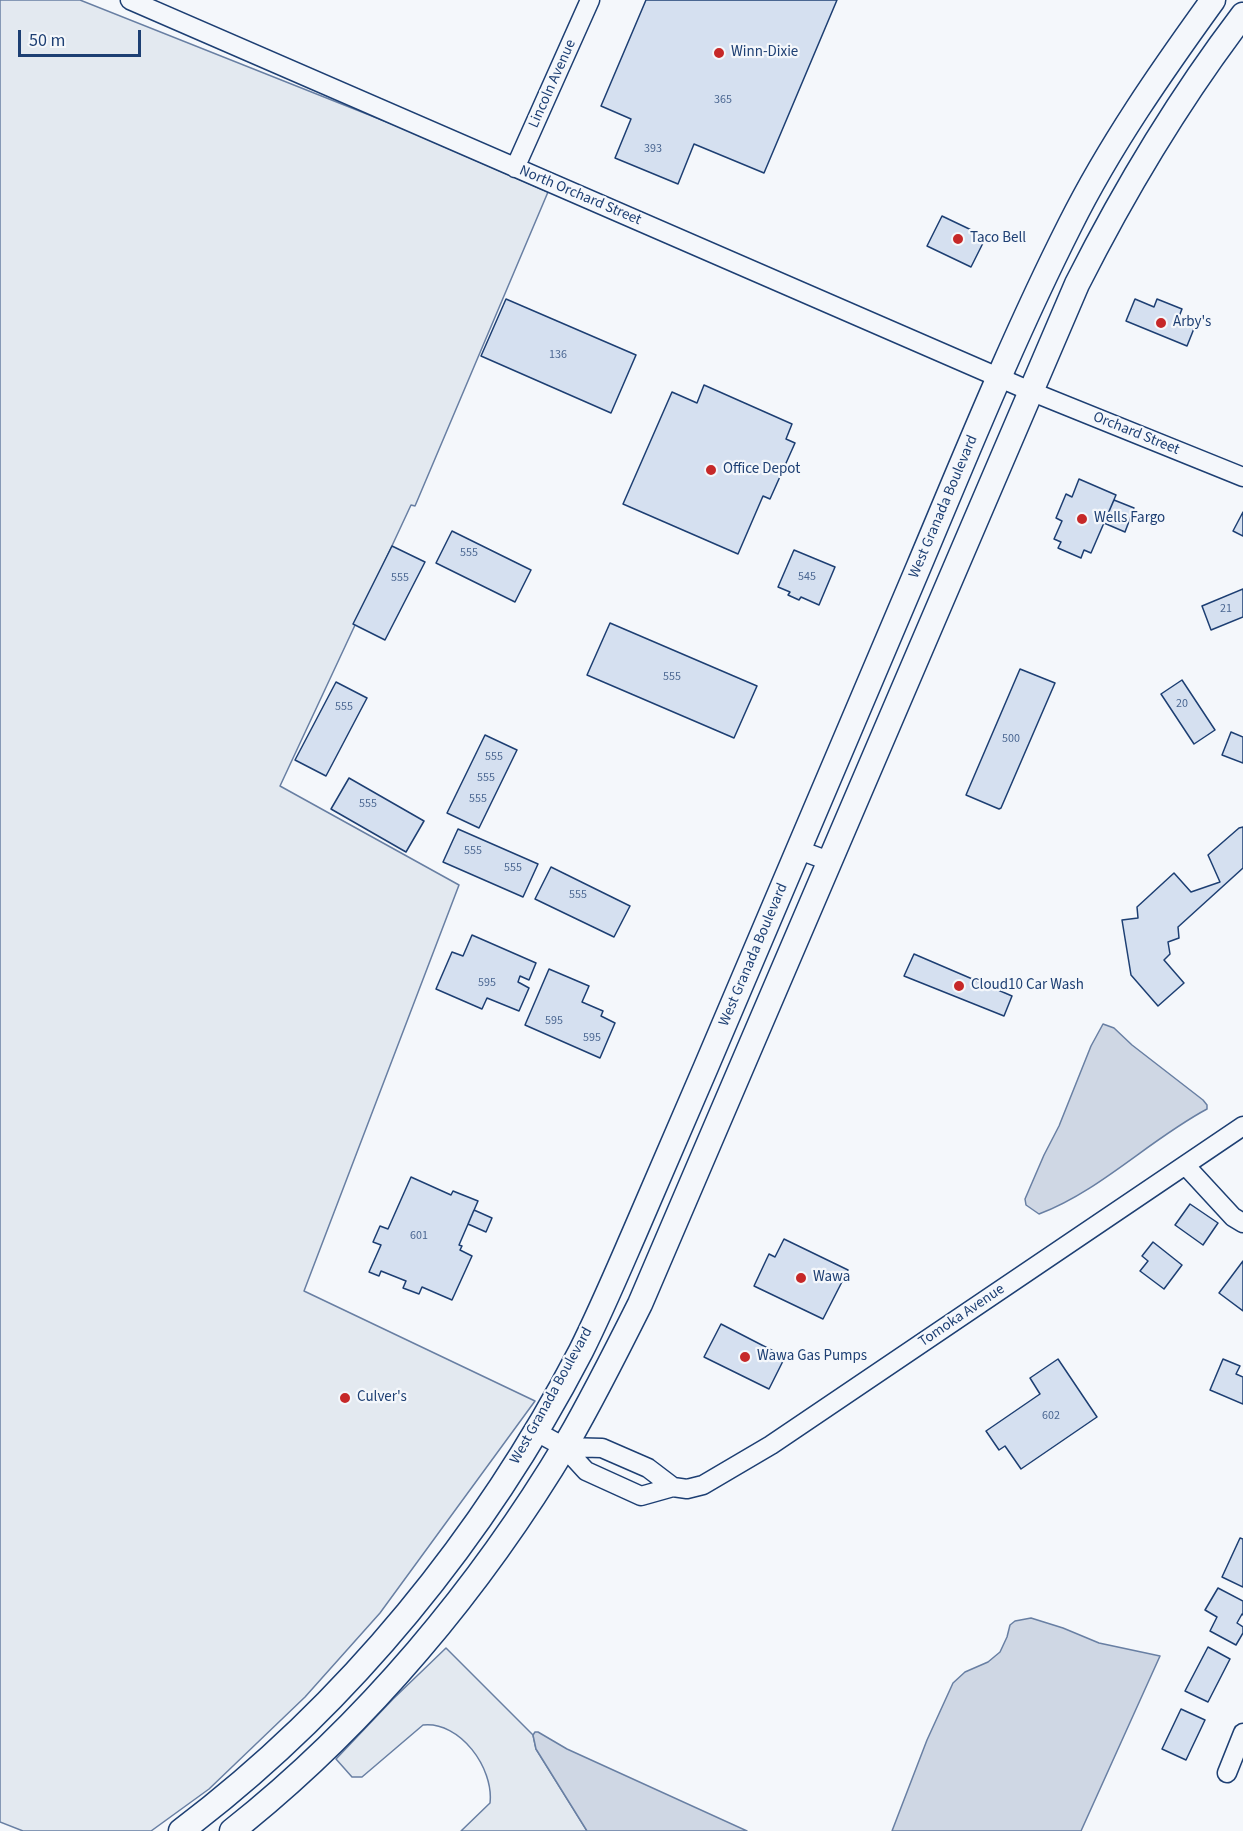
<!DOCTYPE html>
<html>
<head>
<meta charset="utf-8">
<style>
	body { margin:0 }
	#map { position:relative; width:1243px; height:1831px; overflow:hidden; background:#f4f7fb; font-family:"Source Sans 3",sans-serif }
	canvas { display:block }
	.scale { position:absolute; left:18px; top:30px; width:123px; height:27px; box-sizing:border-box; border:3px solid #1d3f73; border-top:0; padding-left:8px; font-size:18px; line-height:21px; white-space:nowrap; color:#1d3f73; -webkit-text-stroke:4px #f4f7fb; paint-order:stroke }
</style>
</head>
<body>
<div id="map">
<canvas width="1243" height="1831"></canvas>
<div class="scale">50 m</div>
</div>
<script>
const ctx = document.querySelector('canvas').getContext('2d');
ctx.lineJoin = 'round';
function fillPath(path, color) {
  ctx.fillStyle = color;
  ctx.fill(path, 'evenodd');
}
function strokePath(path, color, width, dash) {
  ctx.strokeStyle = color;
  ctx.lineWidth = width;
  ctx.lineCap = dash ? 'butt' : 'round';
  ctx.setLineDash(dash || []);
  ctx.stroke(path);
}
function label(font, color, halo, rows, align = 'center') {
  ctx.font = font + ' "Source Sans 3",sans-serif';
  ctx.lineWidth = 4.5;
  ctx.setLineDash([]);
  ctx.textBaseline = 'middle';
  ctx.strokeStyle = halo;
  ctx.fillStyle = color;
  for (const [text, x, y, turn = 0] of rows) {
    ctx.save();
    ctx.translate(x, y);
    ctx.rotate((+turn || 0) * Math.PI / 180);
    ctx.textAlign = isNaN(turn) ? turn : align;
    if (halo) ctx.strokeText(text, 0, 0);
    ctx.fillText(text, 0, 0);
    ctx.restore();
  }
}
const green = new Path2D(`
	M0,0H80L397,126L548,192L415,506L411,505L280,786L459,885L304,1291L535,1401L380,1613L305,1697L209,1789L151,1831H23L0,1822Z
	M446,1648L533,1735L536,1749L587,1831H461L490,1803C494,1768 460,1721 423,1725L362,1777H352L336,1759L393,1699Z`);
fillPath(green, '#e3e9f0');
strokePath(green, '#687fa3', 1.5);
const water = new Path2D(`
	M1103,1024L1114,1028L1132,1045L1203,1100L1207,1105V1109C1149,1140 1100,1191 1039,1214L1026,1205L1025,1199L1044,1155L1059,1126L1091,1046Z
	M1031,1618L1063,1628L1099,1643L1160,1656L1081,1831H892L927,1740L953,1683L965,1672L988,1662L1000,1652L1007,1637L1010,1625L1015,1621Z
	M535,1732H538L567,1749L747,1831H587L536,1749L533,1735Z`);
fillPath(water, '#cfd7e4');
strokePath(water, '#687fa3', 1.5);
const building = new Path2D(`
	M646,0H837L764,173L694,144L678,184L615,158L631,119L601,106Z
	M942,216L986,237L971,267L927,246Z
	M506,299L636,355L611,413L481,356Z
	M1135,299L1154,307L1157,299L1182,309L1178,319L1195,326L1187,346L1126,321Z
	M704,385L792,424L786,439L795,443L770,499L763,496L738,554L623,504L672,392L697,403Z
	M1079,479L1116,495L1091,553L1084,550L1081,558L1058,548L1061,542L1054,539L1062,521L1056,518L1066,494L1072,497Z
	M1114,500L1134,508L1125,532L1104,523Z
	M1243,512V536L1233,531Z
	M452,531L531,570L515,602L436,563Z
	M392,546L425,562L385,640L353,624Z
	M794,550L835,567L819,605L801,597L799,600L788,595L790,592L778,587Z
	M1243,589V617L1211,630L1202,606Z
	M610,623L757,686L734,738L587,675Z
	M1020,669L1055,683L1001,808L999,809L966,795Z
	M1182,680L1215,730L1194,744L1161,694Z
	M336,682L367,698L326,776L295,760Z
	M1231,732L1243,737V763L1222,755Z
	M485,735L517,750L479,828L447,813Z
	M349,778L424,821L406,852L331,809Z
	M1243,827V868L1178,927L1179,938L1168,942L1170,954L1164,960L1184,983L1158,1006L1131,975L1122,920L1138,918L1137,907L1174,873L1191,892L1220,882L1208,855L1239,828Z
	M458,829L538,864L523,897L443,862Z
	M551,867L630,906L614,937L535,899Z
	M472,935L536,963L529,980L520,976L518,982L529,988L519,1011L487,998L482,1009L436,989L452,952L463,956Z
	M914,954L1012,996L1004,1016L904,976Z
	M549,969L589,986L582,1002L603,1011L601,1016L615,1023L600,1058L525,1025Z
	M411,1177L451,1195L453,1191L478,1201L459,1245L462,1246L460,1250L472,1256L452,1300L422,1287L419,1294L403,1288L406,1281L381,1271L379,1276L369,1272L381,1245L373,1242L380,1226L388,1229Z
	M1190,1204L1218,1223L1203,1245L1175,1225Z
	M474,1210L492,1218L486,1232L468,1224Z
	M784,1239L848,1270L823,1319L754,1286L769,1254L775,1257Z
	M1153,1242L1182,1265L1164,1289L1140,1271L1148,1261L1142,1256Z
	M1243,1261V1311L1219,1293Z
	M721,1324L785,1357L769,1389L704,1357Z
	M1058,1359L1097,1417L1021,1469L1005,1446L999,1450L986,1431L1040,1394L1030,1378Z
	M1223,1359L1240,1366L1236,1374L1243,1377V1404L1210,1390Z
	M1240,1538L1243,1539V1587L1222,1577Z
	M1218,1588L1243,1601V1615L1242,1614L1237,1623L1243,1627V1633L1236,1645L1210,1631L1217,1617L1205,1610Z
	M1208,1647L1230,1659L1208,1702L1185,1691Z
	M1181,1709L1205,1720L1186,1760L1162,1749Z`);
fillPath(building, '#d5e0f0');
strokePath(building, '#1d3f73', 1.5);
const minor = new Path2D(`
	M130,0L1030,391L1243,477
	M515,168L590,0
	M799,850L829,861
	M1185,1165L1233,1217L1243,1223
	M535,1431L564,1447L586,1471L641,1496L673,1487L687,1489L703,1485L771,1445L1243,1126
	M564,1447L602,1448L648,1468L673,1487
	M1227,1773L1243,1733`);
const major = new Path2D(`
	M181,1831C348,1705 485,1536 581,1351C600,1313 617,1273 634,1234C658,1179 682,1123 706,1067C777,901 848,733 919,566C967,452 1014,336 1070,225C1110,145 1161,72 1213,0
	M232,1831C366,1725 481,1587 568,1441C594,1396 617,1350 640,1304L1077,284C1125,189 1179,99 1243,15`);
strokePath(minor, '#1d3f73', 21);
strokePath(major, '#1d3f73', 27);
strokePath(minor, '#f4f7fb', 18);
strokePath(major, '#f4f7fb', 24);
for (const [x, y, r, color] of [
	[719,53,6,"#c62828"],
	[958,239,6,"#c62828"],
	[1161,323,6,"#c62828"],
	[711,470,6,"#c62828"],
	[1082,519,6,"#c62828"],
	[959,986,6,"#c62828"],
	[801,1278,6,"#c62828"],
	[745,1357,6,"#c62828"],
	[345,1398,6,"#c62828"]
]) {
  const dot = new Path2D();
  dot.arc(x, y, r, 0, 2 * Math.PI);
  ctx.fillStyle = color;
  ctx.fill(dot);
  strokePath(dot, '#f4f7fb', 2);
}
label('12px', '#4b6792', null, [
	["365",723,100],
	["393",653,149],
	["136",558,355],
	["555",469,553],
	["545",807,577],
	["555",400,578],
	["21",1226,609],
	["555",672,677],
	["20",1182,704],
	["555",344,707],
	["500",1011,739],
	["555",494,757],
	["555",486,778],
	["555",478,799],
	["555",368,804],
	["555",473,851],
	["555",513,868],
	["555",578,895],
	["595",487,983],
	["595",554,1021],
	["595",592,1038],
	["601",419,1236],
	["602",1051,1416]
]);
label('15px', '#1d3f73', '#f4f7fb', [
	["Winn-Dixie",731,53],
	["Taco Bell",970,239],
	["Arby's",1173,323],
	["Office Depot",723,470],
	["Wells Fargo",1094,519],
	["Cloud10 Car Wash",971,986],
	["Wawa",813,1278],
	["Wawa Gas Pumps",757,1357],
	["Culver's",357,1398]
], 'left');
label('15px', '#1d3f73', '#f4f7fb', [
	["Lincoln Avenue",553,84,-66],
	["North Orchard Street",580,196,23],
	["Orchard Street",1136,434,22],
	["West Granada Boulevard",944,507,-67],
	["West Granada Boulevard",754,955,-67],
	["Tomoka Avenue",962,1316,-34],
	["West Granada Boulevard",552,1396,-61]
]);
</script>
</body>
</html>
